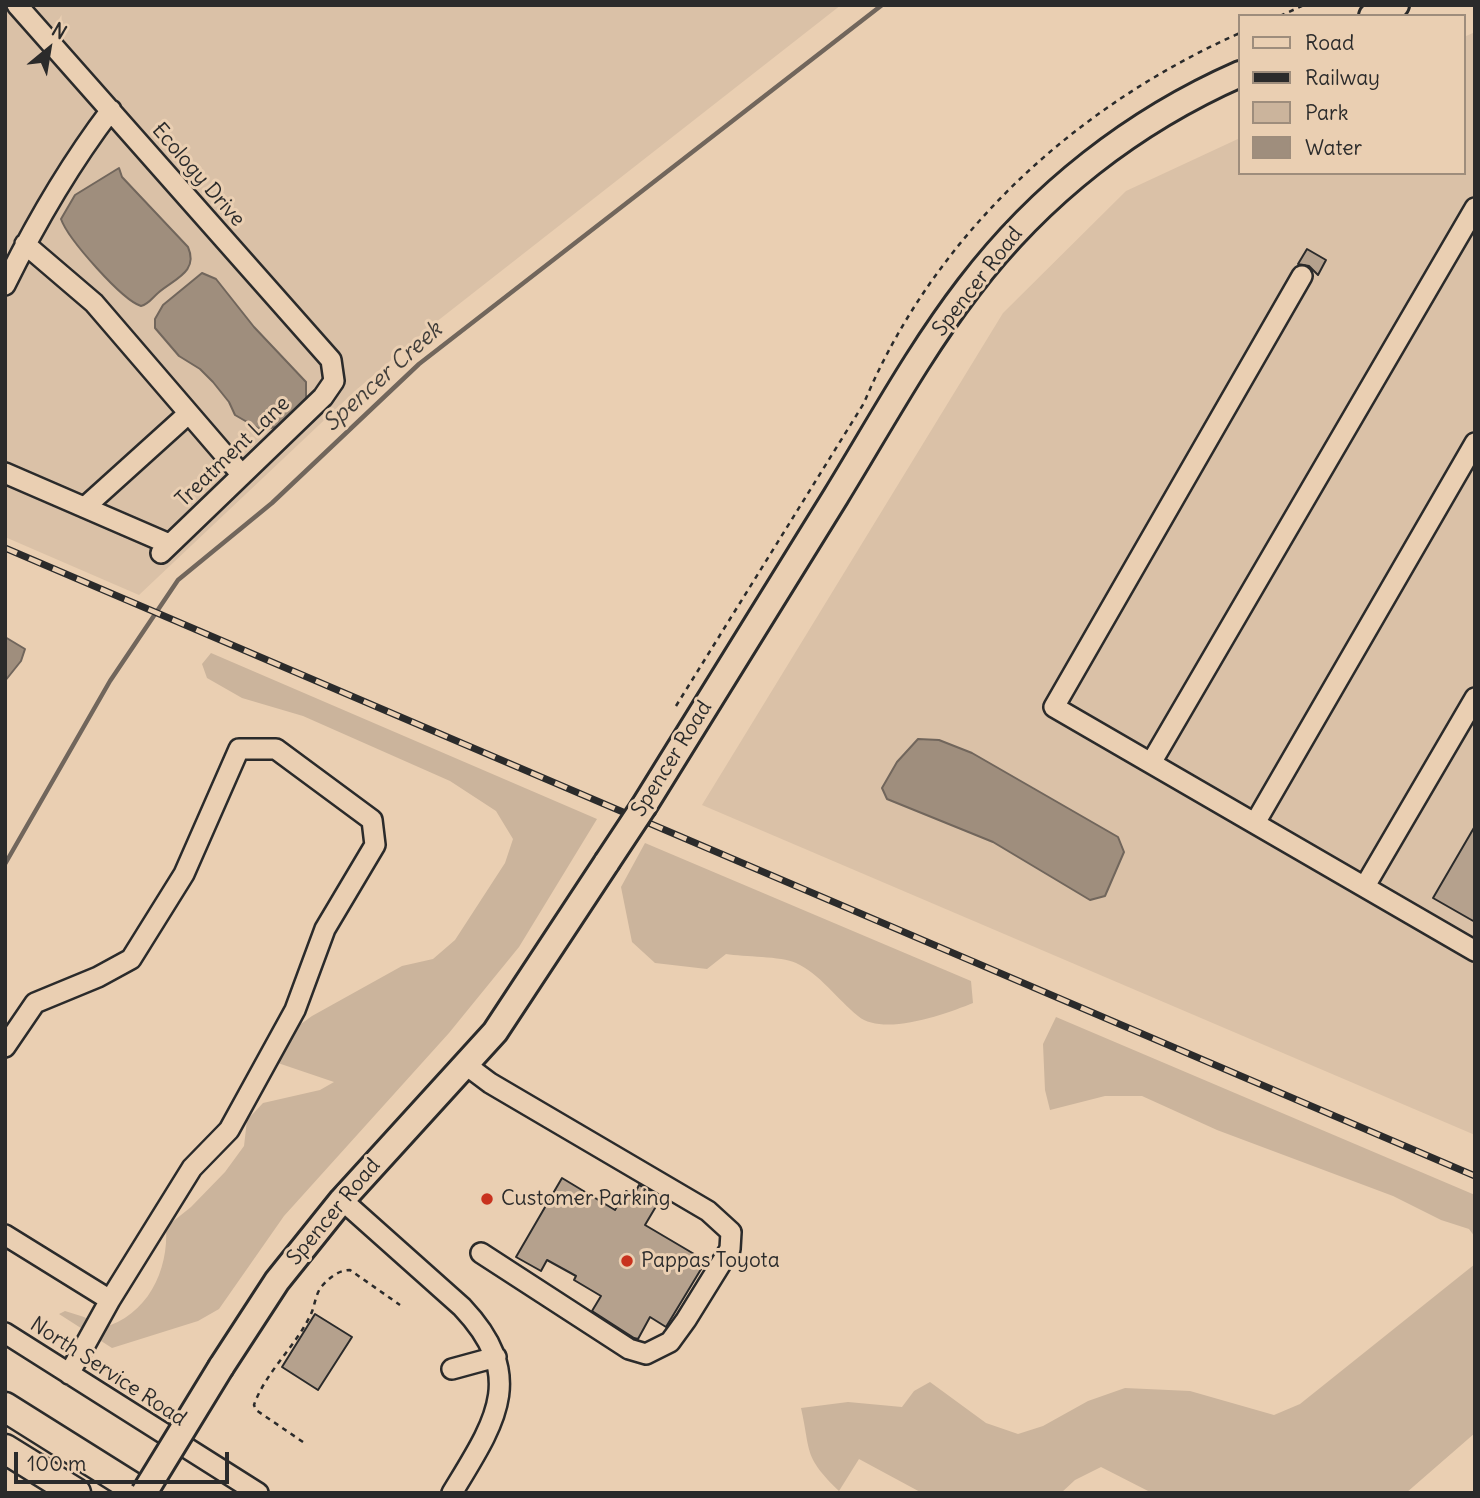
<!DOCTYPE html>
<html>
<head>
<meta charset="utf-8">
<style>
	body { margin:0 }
	#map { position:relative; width:1480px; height:1498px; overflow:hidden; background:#eacfb2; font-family:Delius,sans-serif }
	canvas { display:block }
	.frame { position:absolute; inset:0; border:7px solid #2b2b2b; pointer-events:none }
	.legend { position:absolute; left:1238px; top:14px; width:228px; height:161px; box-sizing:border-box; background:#eacfb2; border:2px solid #9e8d7c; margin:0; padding:9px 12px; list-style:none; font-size:21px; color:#2b2b2b }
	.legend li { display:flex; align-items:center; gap:14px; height:35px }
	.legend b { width:35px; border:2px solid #9e8d7c }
	.north { position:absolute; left:14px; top:14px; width:70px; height:70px; -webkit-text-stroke:5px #eacfb2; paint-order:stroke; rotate:30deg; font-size:19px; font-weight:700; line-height:28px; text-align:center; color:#2b2b2b }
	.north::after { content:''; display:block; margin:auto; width:24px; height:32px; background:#2b2b2b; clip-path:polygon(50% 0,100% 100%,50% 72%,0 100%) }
	.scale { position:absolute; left:14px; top:1452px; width:215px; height:32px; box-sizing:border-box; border:4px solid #2b2b2b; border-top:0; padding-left:9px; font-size:21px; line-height:24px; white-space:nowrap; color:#2b2b2b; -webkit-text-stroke:5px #eacfb2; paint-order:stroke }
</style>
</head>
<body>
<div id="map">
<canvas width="1480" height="1498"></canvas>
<div class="frame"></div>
<ul class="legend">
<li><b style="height:9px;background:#eacfb2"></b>Road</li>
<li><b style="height:9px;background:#2b2b2b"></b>Railway</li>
<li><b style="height:19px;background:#cbb49c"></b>Park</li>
<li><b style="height:19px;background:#9f8e7d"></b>Water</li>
</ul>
<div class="north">N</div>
<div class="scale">100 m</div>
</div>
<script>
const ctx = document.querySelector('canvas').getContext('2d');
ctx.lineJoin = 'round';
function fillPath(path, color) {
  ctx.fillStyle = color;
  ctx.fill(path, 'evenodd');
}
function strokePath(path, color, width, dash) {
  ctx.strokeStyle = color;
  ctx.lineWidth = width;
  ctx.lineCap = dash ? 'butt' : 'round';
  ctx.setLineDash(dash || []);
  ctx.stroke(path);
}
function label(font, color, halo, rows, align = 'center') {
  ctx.font = font + ' Delius,sans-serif';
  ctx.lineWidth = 6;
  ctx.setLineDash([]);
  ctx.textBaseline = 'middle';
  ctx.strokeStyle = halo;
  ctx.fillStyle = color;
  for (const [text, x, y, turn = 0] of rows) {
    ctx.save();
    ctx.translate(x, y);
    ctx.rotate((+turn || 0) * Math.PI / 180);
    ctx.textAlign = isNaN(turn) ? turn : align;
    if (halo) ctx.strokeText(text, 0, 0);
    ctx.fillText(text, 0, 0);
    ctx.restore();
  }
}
fillPath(new Path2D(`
	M5,5H841L431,326L355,391L139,595L5,537Z
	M1475,32V1135L702,805L1003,313L1126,191L1240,138V173H1464V37Z`), '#dac1a7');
fillPath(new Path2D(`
	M211,653L597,819L519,947L449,1033L284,1216L219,1309L198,1321L112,1348L59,1314L65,1311L84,1317L102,1328C147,1316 169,1271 166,1227L191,1207L225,1172L244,1146L247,1120L263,1103L320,1090L334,1082L275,1062L287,1034L312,1016L402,966L433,959L455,940L505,863L513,839L496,811L450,781L303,716L242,698L207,678L202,664Z
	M645,843L971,981L973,1003C946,1014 883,1037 858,1016C837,999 820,974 796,963C781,956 744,957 726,954L707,969L655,963L632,942L621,887Z
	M1056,1017L1475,1195V1237L1469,1229L1441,1220L1393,1196L1217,1130L1142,1096H1105L1050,1110L1045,1090L1043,1044Z
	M1475,1264V1433L1406,1493H1152L1101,1467L1075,1480L1061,1493H922L859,1459L839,1491C803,1456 811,1452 801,1408L848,1402L902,1407L914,1391L930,1382L986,1423L1018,1434L1043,1426L1088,1401L1125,1388L1190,1391L1274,1415L1300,1404Z`), '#cbb49c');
const water = new Path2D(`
	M119,168L122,177L188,247C199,272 174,279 158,293C152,298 149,304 141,306C122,300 68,239 61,219L75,195Z
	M202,273L216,279L254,327L306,382V399L280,426L261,430L235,415L229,402L213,382L200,369L179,356L155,328V319L163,305Z
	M5,637L25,649L21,661L5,681Z
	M918,739L939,740L972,753L1118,837L1124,852L1105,896L1090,900L993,842L887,799L882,788L897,762Z`);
fillPath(water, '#9f8e7d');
strokePath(water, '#71665c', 2);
strokePath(new Path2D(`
	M5,864L110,681L178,580L272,503L419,364L882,5`), '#71665c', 4.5);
const building = new Path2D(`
	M1307,249L1326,260L1318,275L1309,266L1298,264Z
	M1475,826V922L1433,898Z
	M562,1178L615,1210L626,1191L634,1195L639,1185L661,1198L645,1225L706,1261L666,1327L650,1317L638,1339L634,1338L592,1311L601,1296L574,1280L576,1276L547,1260L541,1271L516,1257Z
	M315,1314L352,1337L318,1390L282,1367Z`);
fillPath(building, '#b5a18d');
strokePath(building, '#2b2b2b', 2);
const minor = new Path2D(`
	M17,5L331,360L334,381L323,397L161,553
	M25,244L94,303L242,475
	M1302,276L1054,707L1475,951
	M5,285C35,224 70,164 111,110
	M5,473L169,544
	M85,507L188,414
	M1151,763L1475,208
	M1255,823L1475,443
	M1365,886L1475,698
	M5,1047L35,1003L98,977L131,959L184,874L239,749H276L372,820L375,845L325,929L295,1010L229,1130L192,1168L110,1300L69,1374
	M466,1065L490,1083L708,1211L731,1232L730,1249L686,1320L670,1342L646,1354L629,1349L481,1253
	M342,1200L462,1307C528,1377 495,1422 452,1493
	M5,1235L110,1300
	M5,1333L258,1493
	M452,1369L496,1357`);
const major = new Path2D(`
	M1372,16L1396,5
	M644,806C708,703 772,600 836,496C879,426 919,352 969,287C1040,194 1133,121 1240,74
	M221,1367L277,1281L342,1200L495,1032L607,862`);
const highway = new Path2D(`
	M5,1407L142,1493
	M5,1449L76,1493`);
strokePath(minor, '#2b2b2b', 24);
strokePath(major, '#2b2b2b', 30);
strokePath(highway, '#2b2b2b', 33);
strokePath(new Path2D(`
	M1280,16L1304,5
	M676,706L864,403C934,235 1075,106 1240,33
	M303,1442L256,1410L254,1405C265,1373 295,1347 310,1316C315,1307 315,1294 322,1286C330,1277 339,1270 350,1270L400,1305`), '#2b2b2b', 2.5, [5, 5]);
strokePath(minor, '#eacfb2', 19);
strokePath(major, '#eacfb2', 24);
strokePath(highway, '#eacfb2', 28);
const rail = new Path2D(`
	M5,548L1475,1176`);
strokePath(rail, '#2b2b2b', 7);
strokePath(rail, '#eacfb2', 4.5, [13]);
const majorBridge = new Path2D(`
	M607,862L644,806
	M144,1493L221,1367`);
strokePath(majorBridge, '#2b2b2b', 30, []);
strokePath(majorBridge, '#eacfb2', 24);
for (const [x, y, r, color] of [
	[487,1199,7,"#c8321e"],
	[627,1261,7,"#c8321e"]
]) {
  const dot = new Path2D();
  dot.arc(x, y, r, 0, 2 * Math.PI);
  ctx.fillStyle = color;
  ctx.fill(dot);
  strokePath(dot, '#eacfb2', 2.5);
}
label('21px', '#2b2b2b', '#eacfb2', [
	["Ecology Drive",198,175,49],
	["Spencer Road",978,282,-52],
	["Treatment Lane",233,452,-44],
	["Spencer Road",672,759,-58],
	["Spencer Road",334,1212,-50],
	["North Service Road",108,1372,33]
]);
label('21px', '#2b2b2b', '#eacfb2', [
	["Customer Parking",501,1199],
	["Pappas Toyota",641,1261]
], 'left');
label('italic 23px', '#423f3b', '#eacfb2', [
	["Spencer Creek",383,377,-42]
]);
</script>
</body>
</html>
